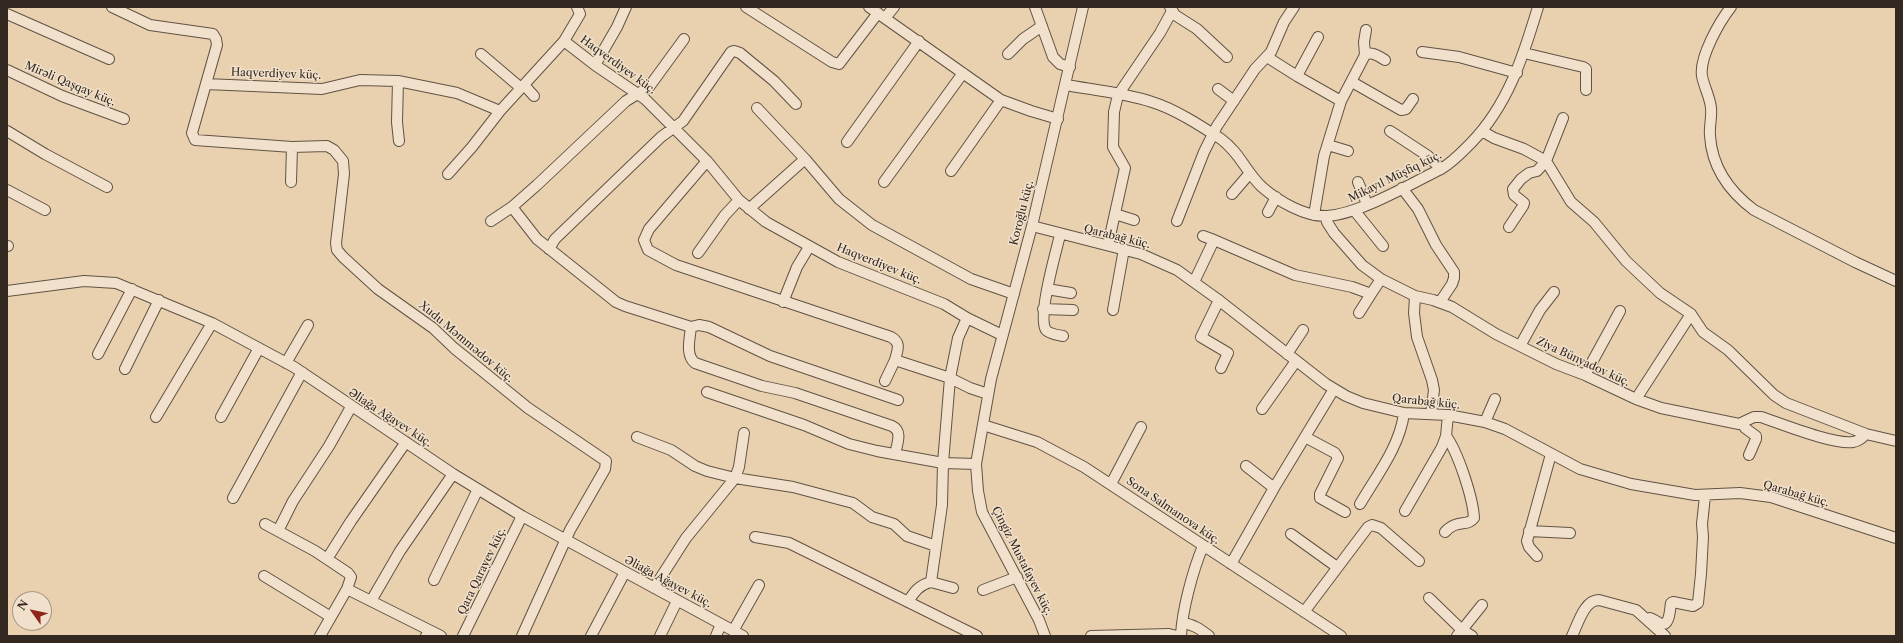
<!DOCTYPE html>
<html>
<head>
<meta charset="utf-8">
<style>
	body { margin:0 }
	#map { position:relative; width:1903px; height:643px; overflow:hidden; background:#e9d1b0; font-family:"Libre Caslon Text",serif }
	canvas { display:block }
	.frame { position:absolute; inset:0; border:8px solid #332920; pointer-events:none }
	.north { position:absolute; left:12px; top:591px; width:40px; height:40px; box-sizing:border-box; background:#f1e1cc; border:1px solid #a59787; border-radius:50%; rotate:303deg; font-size:11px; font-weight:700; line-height:16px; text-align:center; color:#332920 }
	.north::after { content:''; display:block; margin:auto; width:14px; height:18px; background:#8f2418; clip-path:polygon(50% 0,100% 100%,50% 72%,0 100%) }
</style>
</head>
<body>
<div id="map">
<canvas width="1903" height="643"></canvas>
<div class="frame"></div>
<div class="north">N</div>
</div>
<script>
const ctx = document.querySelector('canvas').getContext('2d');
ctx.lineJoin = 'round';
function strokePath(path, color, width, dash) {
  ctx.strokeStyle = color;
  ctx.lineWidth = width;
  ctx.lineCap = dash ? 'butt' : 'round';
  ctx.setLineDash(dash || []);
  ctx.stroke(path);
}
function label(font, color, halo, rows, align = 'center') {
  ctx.font = font + ' "Libre Caslon Text",serif';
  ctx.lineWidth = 3;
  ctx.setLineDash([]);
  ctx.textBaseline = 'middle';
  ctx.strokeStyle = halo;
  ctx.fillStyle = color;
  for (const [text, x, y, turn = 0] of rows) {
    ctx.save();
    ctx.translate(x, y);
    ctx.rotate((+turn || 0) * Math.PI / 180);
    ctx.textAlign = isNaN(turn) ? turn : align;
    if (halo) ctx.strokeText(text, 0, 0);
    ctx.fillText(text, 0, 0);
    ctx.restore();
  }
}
const minor = new Path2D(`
	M112,7L150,25L213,34L216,39L217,45L192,133L195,140L292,147L327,146L334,150L343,161L344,174L336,243L337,250L343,257L378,289L433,328L454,348L528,408L606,461L605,469L570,530L522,636
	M746,7L832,62L839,64L878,13
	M869,7L1001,100L1031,111L1058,119
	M1035,7L1053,57L1060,64L1070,67
	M1170,7L1175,15L1197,29L1227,57
	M1731,7C1720,21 1699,57 1702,76C1704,87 1710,97 1711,108C1712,118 1709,127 1710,136C1712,167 1730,192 1754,210L1855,262L1896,281
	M7,14L109,59
	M885,18L894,7
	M564,41L580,14L577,7
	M1422,52L1459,57L1517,73
	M1524,53L1583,67L1586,69V90
	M481,54L521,88
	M1008,54L1023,39L1042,26
	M1365,55C1372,51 1378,56 1385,60
	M1267,57L1297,76L1341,101
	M595,65L617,27L626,7
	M7,70L62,96L124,119
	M1297,76L1318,37
	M398,81L397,122L399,141
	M1352,82L1401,110L1406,109L1413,99
	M206,84L322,89L360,80L398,81L457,93L500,111L564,41L595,65L645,99L707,161L739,200L766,222L838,262L944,304L967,318L1002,335
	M524,85L534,96
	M1066,85C1094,90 1125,93 1152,102C1175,109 1201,126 1221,139C1240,153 1246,172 1262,187C1278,201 1305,217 1327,216C1360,214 1410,184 1441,169C1453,162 1461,153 1471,143C1508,105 1523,57 1538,7
	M1218,89L1234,101
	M757,108L805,159L839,199L872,225L971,279L1014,294
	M7,131L45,154L107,187
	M1390,131L1428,156L1441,169
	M1482,131L1494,138L1524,149L1546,161L1571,202L1594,222L1626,261L1660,293L1691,314L1703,332L1728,350L1774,395L1786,403L1866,434L1896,441
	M847,142L919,41
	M1328,145L1348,151
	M707,161L649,229L644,240L648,250L676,265L891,337C902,343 897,351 895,360L950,378L970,388L988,394
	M951,171L1001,100
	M448,174L472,147L500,111
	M291,182L292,147
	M884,182L963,73
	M1358,182L1367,204
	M1402,188L1418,209L1436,245L1454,272V278L1452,284L1440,302
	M7,190L45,210
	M1232,194L1250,173
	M512,207L537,239L616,302L625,306L691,327C690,338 685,355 695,363L762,386L795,393L892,426C903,431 897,444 895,454
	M749,209L805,159
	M1354,210L1383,246
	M1268,212L1276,197
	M1115,214L1134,220
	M1314,215L1324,156L1341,101L1365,55L1364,42L1366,30
	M1326,216L1327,222L1334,233L1362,265L1381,279L1415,296L1433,300L1452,307L1496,334L1556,364L1585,375L1636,399L1661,408L1739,424L1754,417H1761C1782,424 1834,445 1853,442C1859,441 1862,438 1866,434
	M491,221L512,207L537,185L626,101L649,87L684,39
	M1177,221L1204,152L1217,126L1255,69L1271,52L1284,22L1294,7
	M1032,226L1141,254L1177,270L1216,298L1326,384L1346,396L1363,403L1404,413L1448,415L1485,422L1505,429L1580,469L1631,484L1695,495L1740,493L1771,497L1896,538
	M1509,227L1523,206L1524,203L1514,195L1513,189L1521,179L1529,173L1537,171L1546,161L1563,118
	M1060,235C1056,252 1037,317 1046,330C1049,334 1058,335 1063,336
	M1203,236L1214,240
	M1108,245L1125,168L1113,147L1114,112L1118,95L1160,33L1172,11
	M7,246H8
	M549,249L555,239L661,137L683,121L731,52L734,51L740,53L774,81L796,104
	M698,253L725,215L739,200
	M1194,282L1214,240L1295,275L1352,287L1371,294L1381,279
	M1047,289L1071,293
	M7,291L84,281L116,283L212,323L294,367L453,474L522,516L743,636
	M1415,296L1414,313L1417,337L1432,380L1434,390L1431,414
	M1219,300L1201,337L1228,353L1221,368
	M783,302L797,267L809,247
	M1043,309L1073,310
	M1113,310L1124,249
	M1359,313L1371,294
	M691,327L699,325L709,327L770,356L898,400
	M1520,346L1540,310L1554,292
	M98,354L132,289
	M1287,354L1303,330
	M286,363L308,325
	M125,369L159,300
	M1585,375L1620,311
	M885,381L895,360
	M707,392L804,425L849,444L877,451L943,463L976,464
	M1636,399L1691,314
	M1262,409L1296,361
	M156,417L212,323
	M221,417L259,348
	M1485,422L1495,399
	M1743,423L1745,428L1756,436V439L1749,455
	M983,425L1037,442L1084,467L1341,636
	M637,437L671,450L695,466L707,471L735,478L793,487L853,503L872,517L894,524L907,536L936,546
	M1305,437L1335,453L1338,458L1320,494V498L1345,512
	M1246,466L1274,488
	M1111,484L1141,427
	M233,498L302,372
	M1360,504C1377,475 1400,446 1404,413
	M1405,511L1442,447L1446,436L1448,415
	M265,524L278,531
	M1529,531L1570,533
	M1445,532C1456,519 1468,527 1474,518C1473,498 1458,452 1446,436
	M1291,534L1337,567
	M755,537L789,543L977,636
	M1537,556L1529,547L1527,541L1551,454
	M327,559L351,521L406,442
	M1231,564L1274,488L1334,389
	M264,576L331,617
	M434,580L478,489
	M931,582L953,588
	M654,588L686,538L735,478L739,467L744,433
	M347,589L429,630
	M983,590L1017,577
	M1429,598L1462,630L1457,636
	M371,601L400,551L453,474
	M908,602C914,592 919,585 931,582L942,505L943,463L950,378L958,338L967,318
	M1304,612L1368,527L1372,525L1381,528L1419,561
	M1647,620L1650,618C1654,619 1658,623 1662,624C1670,625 1670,608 1671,603L1673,602L1693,606L1698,603L1701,574L1703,537L1702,524L1705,496
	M1182,623C1193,624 1200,629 1209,636
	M733,631L759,585
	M320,636L347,589L351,577L348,573L315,551L278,531L293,501L329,446L351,407
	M426,636L429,630L441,636
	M463,636L522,516
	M591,636L625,572
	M660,636L677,601
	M716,636L721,624
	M1045,636L1039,620L982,512L978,491L976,464L991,379L1032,226L1083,7
	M1091,636L1169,634L1177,636
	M1181,636C1182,610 1193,570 1203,546
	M1472,636L1462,630L1482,605
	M1572,636C1578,624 1584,600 1599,600L1636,610L1665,636`);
strokePath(minor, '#605344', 12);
strokePath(minor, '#f1e1cc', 10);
label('11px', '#332920', '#f1e1cc', [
	["Haqverdiyev küç.",618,65,36],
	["Haqverdiyev küç.",276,74,2],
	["Mirəli Qaşqay küç.",70,84,23],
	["Mikayıl Müşfiq küç.",1395,177,-26],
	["Koroğlu küç.",1022,213,-76],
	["Qarabağ küç.",1117,237,14],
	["Haqverdiyev küç.",879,264,22],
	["Xudu Məmmədov küç.",466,342,40],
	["Ziya Bünyadov küç.",1583,362,25],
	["Qarabağ küç.",1426,402,6],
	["Əliağa Ağayev küç.",390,418,33],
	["Qarabağ küç.",1796,494,16],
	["Sona Salmanova küç.",1173,511,34],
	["Çingiz Mustafayev küç.",1022,561,63],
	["Qara Qarayev küç.",482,571,-64],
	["Əliağa Ağayev küç.",668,582,28]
]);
</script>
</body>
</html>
